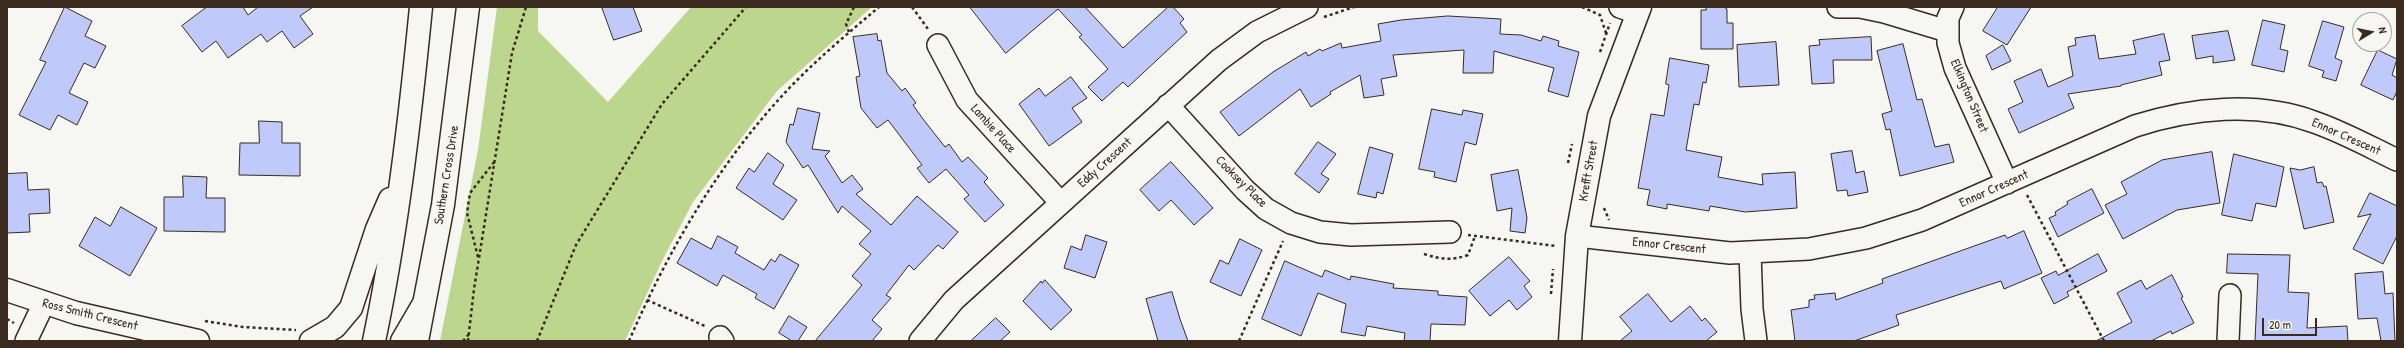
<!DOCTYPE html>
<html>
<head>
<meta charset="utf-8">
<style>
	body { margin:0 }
	#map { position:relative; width:2404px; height:348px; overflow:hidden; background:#f6f6f2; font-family:"Patrick Hand",sans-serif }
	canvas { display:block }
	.frame { position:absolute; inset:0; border:8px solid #3b2a1e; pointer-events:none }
	.north { position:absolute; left:2352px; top:12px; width:40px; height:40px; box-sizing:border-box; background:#f6f6f2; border:1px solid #aba49d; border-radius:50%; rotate:80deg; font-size:11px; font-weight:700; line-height:16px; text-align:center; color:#3b2a1e }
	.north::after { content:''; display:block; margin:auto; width:14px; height:18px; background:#3b2a1e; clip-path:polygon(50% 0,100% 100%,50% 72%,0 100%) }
	.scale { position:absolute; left:2262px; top:318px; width:55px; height:18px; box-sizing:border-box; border:2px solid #3b2a1e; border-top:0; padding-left:5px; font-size:12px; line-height:14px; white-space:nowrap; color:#3b2a1e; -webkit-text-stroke:3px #f6f6f2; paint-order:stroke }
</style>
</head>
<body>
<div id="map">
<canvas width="2404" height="348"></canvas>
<div class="frame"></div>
<div class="north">N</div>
<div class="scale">20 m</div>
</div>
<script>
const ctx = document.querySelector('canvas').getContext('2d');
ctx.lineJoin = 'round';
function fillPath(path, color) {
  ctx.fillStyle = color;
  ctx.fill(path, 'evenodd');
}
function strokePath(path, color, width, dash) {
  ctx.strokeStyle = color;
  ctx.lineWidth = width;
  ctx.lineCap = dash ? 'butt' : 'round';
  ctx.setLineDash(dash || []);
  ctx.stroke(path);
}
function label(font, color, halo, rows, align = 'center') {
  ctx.font = font + ' "Patrick Hand",sans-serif';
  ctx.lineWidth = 4;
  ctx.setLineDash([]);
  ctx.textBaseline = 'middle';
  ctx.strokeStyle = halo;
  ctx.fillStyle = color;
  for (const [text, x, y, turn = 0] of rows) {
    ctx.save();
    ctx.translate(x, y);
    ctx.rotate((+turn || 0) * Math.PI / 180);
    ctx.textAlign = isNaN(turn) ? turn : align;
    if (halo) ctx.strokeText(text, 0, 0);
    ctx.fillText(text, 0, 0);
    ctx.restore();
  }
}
fillPath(new Path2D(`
	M497,7H538V31L608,102L691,7H872L777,91L693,202L662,261L625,341H440L478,150Z`), '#bcd68d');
const building = new Path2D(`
	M65,7L92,21L85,36L106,46L95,68L84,63L69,93L88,102L77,125L58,115L50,130L19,115L46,62L40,60Z
	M207,7H243L248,15L258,7H313L300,16L313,34L294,48L282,31L267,42L261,34L228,58L216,41L202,52L182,26Z
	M602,7H633L642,31L614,40Z
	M970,7H1085L1123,48L1168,7H1173L1184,19L1180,23L1187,32L1128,87L1123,82L1102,101L1088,87L1108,69L1079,37L1082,35L1058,9L1006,53Z
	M1706,7H1724L1727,9V23H1733V49H1701V10H1706Z
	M1998,7H2031L2007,45L1983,31Z
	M1448,16L1501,19L1500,34L1521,35L1541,41L1543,36L1559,41L1558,46L1579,52L1568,97L1548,91L1554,68L1494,51L1493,73H1463L1464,50L1393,55L1397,76L1381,79L1384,95L1364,98L1360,75L1330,92L1331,94L1311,107L1300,89L1239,136L1220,112L1273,72L1306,52L1308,56L1320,49L1322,51L1341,43L1342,48L1381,41L1378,24L1401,20Z
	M2263,20L2285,25L2280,49L2288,51L2284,72L2252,65Z
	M2323,21L2344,27L2335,58L2342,61L2336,81L2322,77L2324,71L2309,66Z
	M2228,31L2235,60L2213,63V56L2196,59L2192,36Z
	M877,34L878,41L881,40L887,73L902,91L905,88L916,103L913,105L923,119L945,147L949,144L962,162L968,157L988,178L984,182L1004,205L985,222L964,199L969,195L946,169L929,183L917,168L922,165L888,120L877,128L861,108L856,77L860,76L853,37Z
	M2164,34L2170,60L2159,62L2162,75L2121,85V86L2068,94L2074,108L2019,133L2008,109L2023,102L2014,81L2041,69L2048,87L2073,76L2068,47L2076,45L2075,38L2095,35L2099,59L2136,54L2133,41Z
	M1871,37L1872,60H1833L1834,83L1812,84L1809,46L1820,45L1819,40Z
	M1776,42L1779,85L1739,87L1737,45Z
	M1903,44L1917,100L1922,99L1935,147L1949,144L1954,162L1900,176L1890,129L1886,130L1882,114L1892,111L1877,51Z
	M2003,45L2011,61L1992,70L1986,56Z
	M2378,50L2397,59L2392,75L2397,78V91L2393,100L2361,85Z
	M1670,58L1709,65L1706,83L1703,82L1699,105L1694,104L1686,150L1722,157L1718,177L1763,185L1762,174L1795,172L1797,208L1745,212L1710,206L1709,211L1667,204V209L1647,205L1650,190L1638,188L1651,114L1664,116L1669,85L1666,84Z
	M1071,77L1087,98L1072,108L1082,122L1049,146L1019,104L1039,88L1045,96Z
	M798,108L820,113L812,149L830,151L825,156L842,183L852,175L863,189L856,194L891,225L917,196L958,232L943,249L938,245L914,270L909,265L886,295L891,298L872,320L882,329L872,341H815L862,285L852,276L871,254L859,244L871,231L842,206L838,213L808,165L803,168L786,142L790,124L793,125Z
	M1432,109L1462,115L1463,110L1483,114L1476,145L1465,142L1456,182L1434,177L1435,172L1419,169Z
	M259,121L282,122V143H300V176L239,175L240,143H259Z
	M1318,142L1336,154L1321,174L1329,179L1319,193L1295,174Z
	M1370,147L1393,154L1383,194L1377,192L1376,198L1358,194Z
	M1852,151L1856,173L1864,171L1868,192L1848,196L1847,190L1837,191L1831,154Z
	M2212,152L2220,203L2177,210L2123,239L2105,205L2127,194L2121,182L2162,160Z
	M768,153L784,165L773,184L797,200L783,220L736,188L749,168L754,172Z
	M2234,154L2284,167L2276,207L2256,203L2252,221L2222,215Z
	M1171,162L1213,208L1194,225L1171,200L1159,211L1140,190Z
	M2314,167L2317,183L2322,182L2324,187L2326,186L2334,222L2304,229L2290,168L2300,170Z
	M1518,170L1527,218L1525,233L1510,231L1512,208L1497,211L1491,175Z
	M27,173L28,190L49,189L50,213L29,214L30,232L7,233V174Z
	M183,176L207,177L206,198H225V232L164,231V197H183Z
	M2092,189L2104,213L2058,237L2049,218L2056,215L2055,212L2068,204L2067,202Z
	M2370,193L2397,206V236L2383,264L2353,249L2371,214L2358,217Z
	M121,207L157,228L130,276L79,246L95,217L110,226Z
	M2024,231L2042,273L2004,289L2001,281L1896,315L1899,325L1854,341H1795L1791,310L1809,307V300L1815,299L1814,295L1835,293L1836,300L1883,283L1882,279L2005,235L2007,238Z
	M1086,235L1107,242L1095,278L1064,268L1071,246L1081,250Z
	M718,236L738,247L735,253L764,270L771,259L775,262L780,254L799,265L774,309L755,298L757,294L723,275L717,286L677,263L691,238L711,249Z
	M1240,239L1262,250L1241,296L1210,282L1220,260L1228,264Z
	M2098,254L2107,271L2067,292L2069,296L2054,304L2041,278L2056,271L2058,275Z
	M2228,254L2290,255L2288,292L2309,293L2307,328L2347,326L2348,341H2255L2258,274L2227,273Z
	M1509,257L1530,281L1524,286L1532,297L1517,310L1509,300L1490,316L1469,291Z
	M1285,261L1322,277L1325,270L1350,280L1351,276L1394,284L1393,288L1438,291V295L1467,297L1465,325L1431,324L1430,341H1404L1405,333L1367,326L1365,336L1341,332L1346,304L1318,293L1301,336L1262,319Z
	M2383,272L2385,294L2393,293L2395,341H2381L2377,318L2358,319L2355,274Z
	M2172,275L2183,297L2181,298L2194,323L2172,334L2171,331L2151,341H2096L2132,322L2117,293L2141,280L2146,289Z
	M1045,280L1072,310L1051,330L1023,301L1041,281L1042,283Z
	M1172,292L1180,319L1188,341H1158L1146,299Z
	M1648,294L1671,322L1690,306L1702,321L1705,318L1717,332L1706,341H1620L1632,331L1620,317Z
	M789,316L807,327L798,341H792L779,333Z
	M996,318L1010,332L1000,341H971Z`);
fillPath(building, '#bfcafb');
strokePath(building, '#3b2a1e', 1);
const minor = new Path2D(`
	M1620,7L1637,13
	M1838,7H1857
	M1860,7L1884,12L1947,31
	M1953,7L1948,18V43L1955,68L2007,183
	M938,45L967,100L1061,203
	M1168,105L1245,190L1266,209L1291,223L1320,232L1351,235L1450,232
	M1577,236L1730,253L1809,249L1866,238L1922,220L2135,126C2191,108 2257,101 2314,122C2343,132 2370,147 2397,160
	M1750,253L1752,309L1756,341
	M720,337L723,341
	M26,341L44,303
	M920,341L954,300L1219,60L1257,32L1307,7
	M2228,341L2230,295`);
const tertiary = new Path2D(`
	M7,290L76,313L198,341
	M402,341L423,305
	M1570,341L1577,236L1599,116L1640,7`);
const secondary = new Path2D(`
	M311,341L335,327L351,308L377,229L390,199
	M374,341C397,231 410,119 421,7
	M417,341L443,205L468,7`);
strokePath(minor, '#3b2a1e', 24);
strokePath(tertiary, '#3b2a1e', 25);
strokePath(secondary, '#3b2a1e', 25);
strokePath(new Path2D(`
	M912,7L928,29
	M1582,7L1600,15L1606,33
	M1324,17L1354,7
	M849,32L846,24L854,7
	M1600,52L1610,23
	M1568,163L1572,144
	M2027,195L2104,341
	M1604,208L1609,220
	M1468,235L1556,246
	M1424,254C1440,259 1452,261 1468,255L1475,236
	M478,257L467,213L470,193L495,161
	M1551,294L1553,269
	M647,300L705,326
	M7,319L14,323
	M205,321L243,327L296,330
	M463,341L469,334
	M468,341L474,289L512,53L526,7
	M537,341L576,245L662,104L746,7
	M629,341C667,253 716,168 781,97C810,65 846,35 879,7
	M1239,341L1283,241`), '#3b2a1e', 2.5, [3, 3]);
strokePath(minor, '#f6f6f2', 21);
strokePath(tertiary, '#f6f6f2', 22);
strokePath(secondary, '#f6f6f2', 22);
label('13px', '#3b2a1e', '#f6f6f2', [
	["Elkington Street",1969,96,67],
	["Lambie Place",993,129,48],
	["Ennor Crescent",2346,137,24],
	["Eddy Crescent",1105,163,-42],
	["Krefft Street",1589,171,-80],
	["Southern Cross Drive",447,175,-81],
	["Cooksey Place",1241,182,45],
	["Ennor Crescent",1994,189,-24],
	["Ennor Crescent",1669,246,6],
	["Ross Smith Crescent",90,315,14]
]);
</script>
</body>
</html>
